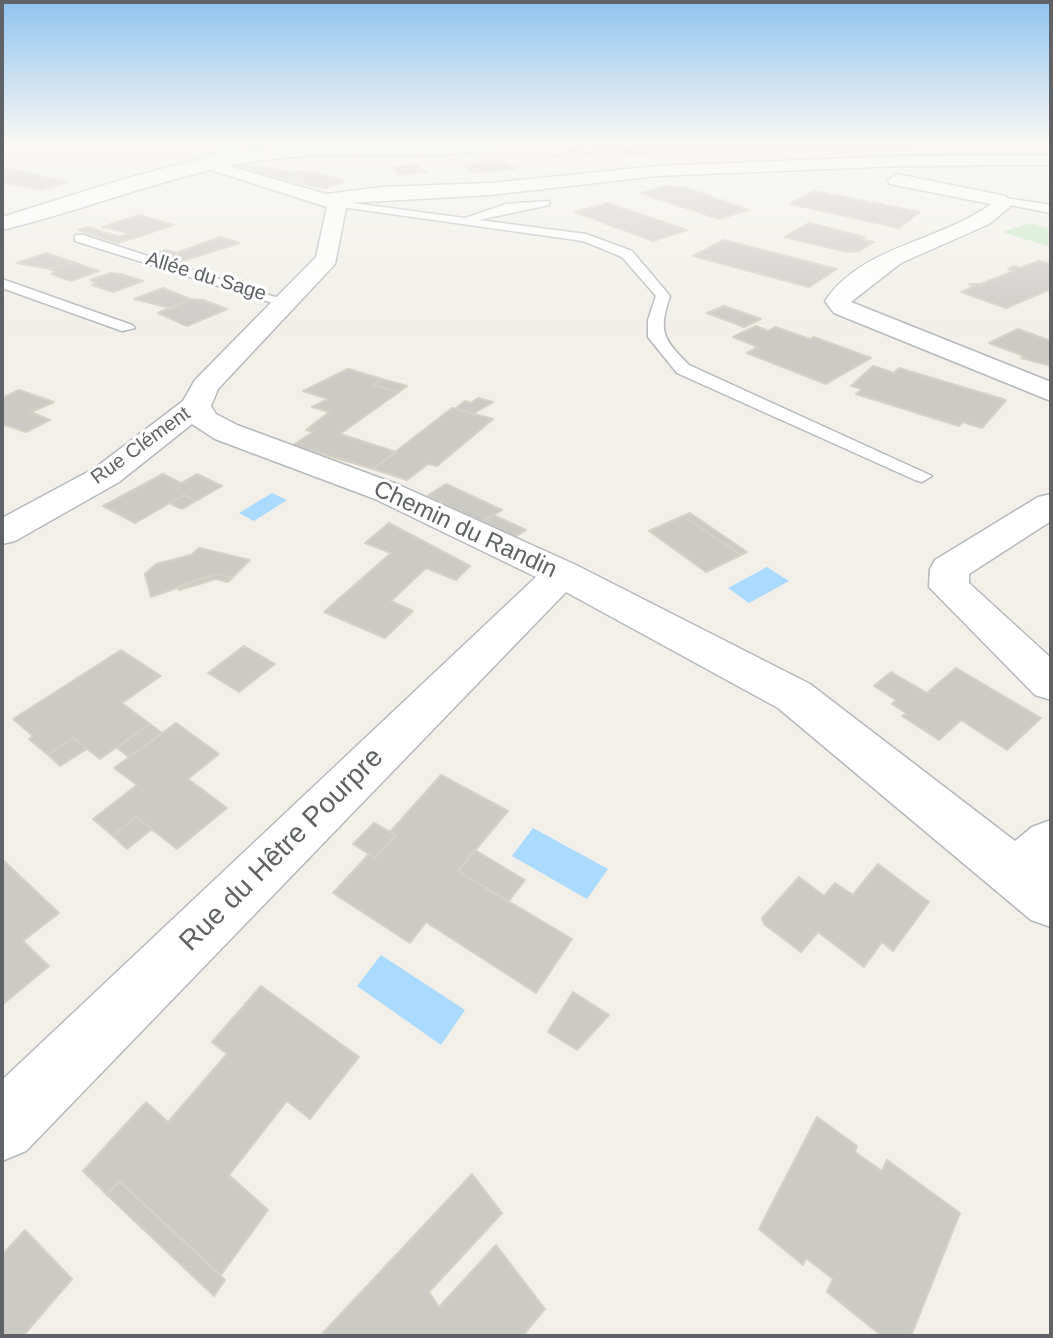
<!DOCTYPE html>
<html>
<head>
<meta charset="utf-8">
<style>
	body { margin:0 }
	#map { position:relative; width:1053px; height:1338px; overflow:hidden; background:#f1efe8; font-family:Helvetica,sans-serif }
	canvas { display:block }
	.frame { position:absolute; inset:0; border:4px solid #5f6368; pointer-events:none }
</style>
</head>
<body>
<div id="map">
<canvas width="1053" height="1338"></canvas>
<div class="frame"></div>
</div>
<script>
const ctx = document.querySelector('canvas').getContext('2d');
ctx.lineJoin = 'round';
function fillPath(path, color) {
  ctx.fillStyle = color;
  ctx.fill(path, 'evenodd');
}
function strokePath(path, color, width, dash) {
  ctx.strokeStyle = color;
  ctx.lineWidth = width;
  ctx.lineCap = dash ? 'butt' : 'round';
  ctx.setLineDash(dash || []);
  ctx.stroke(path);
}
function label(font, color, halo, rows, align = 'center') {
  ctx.font = font + ' Helvetica,sans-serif';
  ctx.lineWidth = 6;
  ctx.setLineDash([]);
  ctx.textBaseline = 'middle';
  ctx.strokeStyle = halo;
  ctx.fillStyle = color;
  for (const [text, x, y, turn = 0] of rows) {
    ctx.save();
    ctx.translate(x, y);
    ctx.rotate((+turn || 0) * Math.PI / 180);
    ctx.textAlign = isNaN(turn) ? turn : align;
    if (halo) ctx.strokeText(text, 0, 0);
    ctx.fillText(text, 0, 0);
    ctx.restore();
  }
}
fillPath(new Path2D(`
	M576,143H909L917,150L883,151L875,156L688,165Z`), '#fce8e6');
fillPath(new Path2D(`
	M1031,223L1051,229V247L1002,232Z`), '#c5e8c5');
fillPath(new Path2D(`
	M272,493L287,500L254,521L239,513Z
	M767,567L789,581L749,603L728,588Z
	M533,828L608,869L587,899L512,856Z
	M381,955L465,1010L441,1045L357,986Z`), '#aadaff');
const building = new Path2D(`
	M576,143H602L650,153L642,156Z
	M680,143H777L737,151Z
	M574,149L591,153L574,161L553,156Z
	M500,160L517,169L472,173L465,165Z
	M245,164L290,172L307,171L345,181L326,188L312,186L235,167Z
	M417,165L427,172L398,175L394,167Z
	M2,167L68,182L40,190L2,182Z
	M667,186L686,188L749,210L719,219L641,193Z
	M814,191L920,212L899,228L790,204Z
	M607,203L648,217L687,230L653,241L575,212Z
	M139,215L174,225L118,243L78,230L88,227L119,237L130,233L102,227Z
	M809,223L865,237L861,239L874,242L859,251L847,252L784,237Z
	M220,237L240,243L179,262L154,254L166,250L176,253Z
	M724,240L837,269L809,287L693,256Z
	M46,253L73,262L50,269L17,263Z
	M1039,261L1051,264V289L1006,308L961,292L975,286L969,284H981L1014,271L1008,269L1014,266L1020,268Z
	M73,262L99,271L71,281L51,274L57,272L50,269Z
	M110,273L121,274L143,281L113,292L92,285L97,283L90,280Z
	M163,288L190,299L170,308L134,299Z
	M190,299L203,300L227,309L187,326L158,313Z
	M724,306L761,319L744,327L707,313Z
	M756,326L768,331L775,327L810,339L814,337L871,358L826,384L747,353L758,347L733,337Z
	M1018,329L1051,341V366L1021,358L1024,356L989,343Z
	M873,366L894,373L899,368L1006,400L982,428L963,422L959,426L856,394L862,389L851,386Z
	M348,369L382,379L373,385L399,392L340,434L396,452L373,469L293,445L313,432L306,430L329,412L312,407L328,399L303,391Z
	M382,379L407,386L399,392L373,385Z
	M19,390L54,402L31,412L50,420L26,432L2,424V398Z
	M478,398L493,402L473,414L455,409L465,401L471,403Z
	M452,408L493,419L437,466L428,464L407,480L373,469Z
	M163,474L181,483L197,474L222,486L196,501L184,495L135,523L103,506Z
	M446,484L502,510L482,522L427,496Z
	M184,495L196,501L182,509L169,503Z
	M690,513L747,552L741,555L683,516Z
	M493,515L526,530L515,537L482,522Z
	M683,516L741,555L706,572L649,531Z
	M389,523L470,566L456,580L426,568L391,601L413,611L385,638L324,612L391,553L365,543Z
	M199,548L250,560L232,578L217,574L151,597L145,574L156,564L191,555Z
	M217,574L232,578L228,582L216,579L179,590L178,586Z
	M244,646L275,664L239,692L208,673Z
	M121,650L161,676L122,703L150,724L100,759L73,738L48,755L29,739L33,736L13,719Z
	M956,668L1041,718L1007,750L961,720L939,740L902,716L906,713L892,704L896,700L874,686L891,672L927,693Z
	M176,723L219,754L188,779L227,808L177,849L136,817L113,836L93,819L137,785L114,768Z
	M150,724L162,733L129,757L117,748Z
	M73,738L87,749L60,766L48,755Z
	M441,775L508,811L458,871L572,939L536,993L426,922L410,943L333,893L369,854L375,858L396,835L390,832Z
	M136,817L152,829L127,849L113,836Z
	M374,823L396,835L375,858L353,844Z
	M475,850L525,880L508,902L458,871Z
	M2,859L59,913L23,941L49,966L2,1005Z
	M878,864L929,902L893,951L882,942L864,967L818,932L801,952L764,924L762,918L799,877L824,896L835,883L853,895Z
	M261,986L359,1057L310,1119L287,1101L229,1175L268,1210L221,1275L119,1181L107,1195L83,1171L146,1102L168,1122L227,1054L212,1042Z
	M573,992L609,1015L577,1050L548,1032Z
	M817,1117L857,1146L855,1152L882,1171L887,1160L960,1213L911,1336H882L827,1292L833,1279L806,1258L803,1265L759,1229Z
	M472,1174L502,1213L429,1292L439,1307L496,1245L545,1309L525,1333L527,1336H320Z
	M119,1181L225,1280L214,1296L107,1195Z
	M25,1230L72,1279L23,1336H2V1255Z`);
fillPath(building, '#cccac5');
strokePath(building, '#d6d1c6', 2);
const lane = new Path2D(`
	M999,197L1051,205V213L995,202Z
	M338,201L465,218L506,204L549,201V205L479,220L586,234L632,251L670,296C658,332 663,339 689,365L932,476L922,482L915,480L677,373L648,337V320L656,296L622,257L583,241L334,206Z
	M75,235H83L294,303L282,306L75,241Z
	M2,279L132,325L135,328L122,331L2,288Z`);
const street = new Path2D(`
	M240,143H264L218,163L326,194L382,187L490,183L657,166L901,156L1051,155V165L901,166L657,176L490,195L347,203L335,264L218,389L211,406L216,414L237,425L399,485L576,565L810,684L1015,841L1032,827L1051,820V927L1031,920L778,708L566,592L26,1151L2,1161V1080L536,577L375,499L215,439L192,424L119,482L15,541L2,544V518L95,468L183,401L195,380L316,257L327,207L192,164Z
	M897,174L1006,196L1011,206L989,224L901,263L851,302L1051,382V401L834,313L825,301C863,245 940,242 991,204L890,184L888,180Z
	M1051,494V521L969,574V583L1051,658V700L1035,695L929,587L930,569L935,560L1038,497Z`);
const secondary = new Path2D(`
	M500,143C481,161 358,154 326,155C203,158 117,202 2,230V217C80,193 157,166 238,152C323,139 414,143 500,143Z`);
strokePath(lane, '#b5b8bc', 3);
strokePath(street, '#b5b8bc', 3);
strokePath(secondary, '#b6babf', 3);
fillPath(lane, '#fff');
fillPath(street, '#fff');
fillPath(secondary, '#fff');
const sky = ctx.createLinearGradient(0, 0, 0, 330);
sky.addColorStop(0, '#8fc3f1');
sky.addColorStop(0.43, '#f9f8f5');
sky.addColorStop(1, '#f9f8f500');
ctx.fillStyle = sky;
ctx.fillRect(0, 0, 1053, 330);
label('20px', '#5f6368', '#fff', [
	["Allée du Sage",206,277,17],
	["Rue Clément",141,446,-36]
]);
label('24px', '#5f6368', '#fff', [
	["Chemin du Randin",465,530,25]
]);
label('28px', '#5f6368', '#fff', [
	["Rue du Hêtre Pourpre",282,850,-45]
]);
</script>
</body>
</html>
